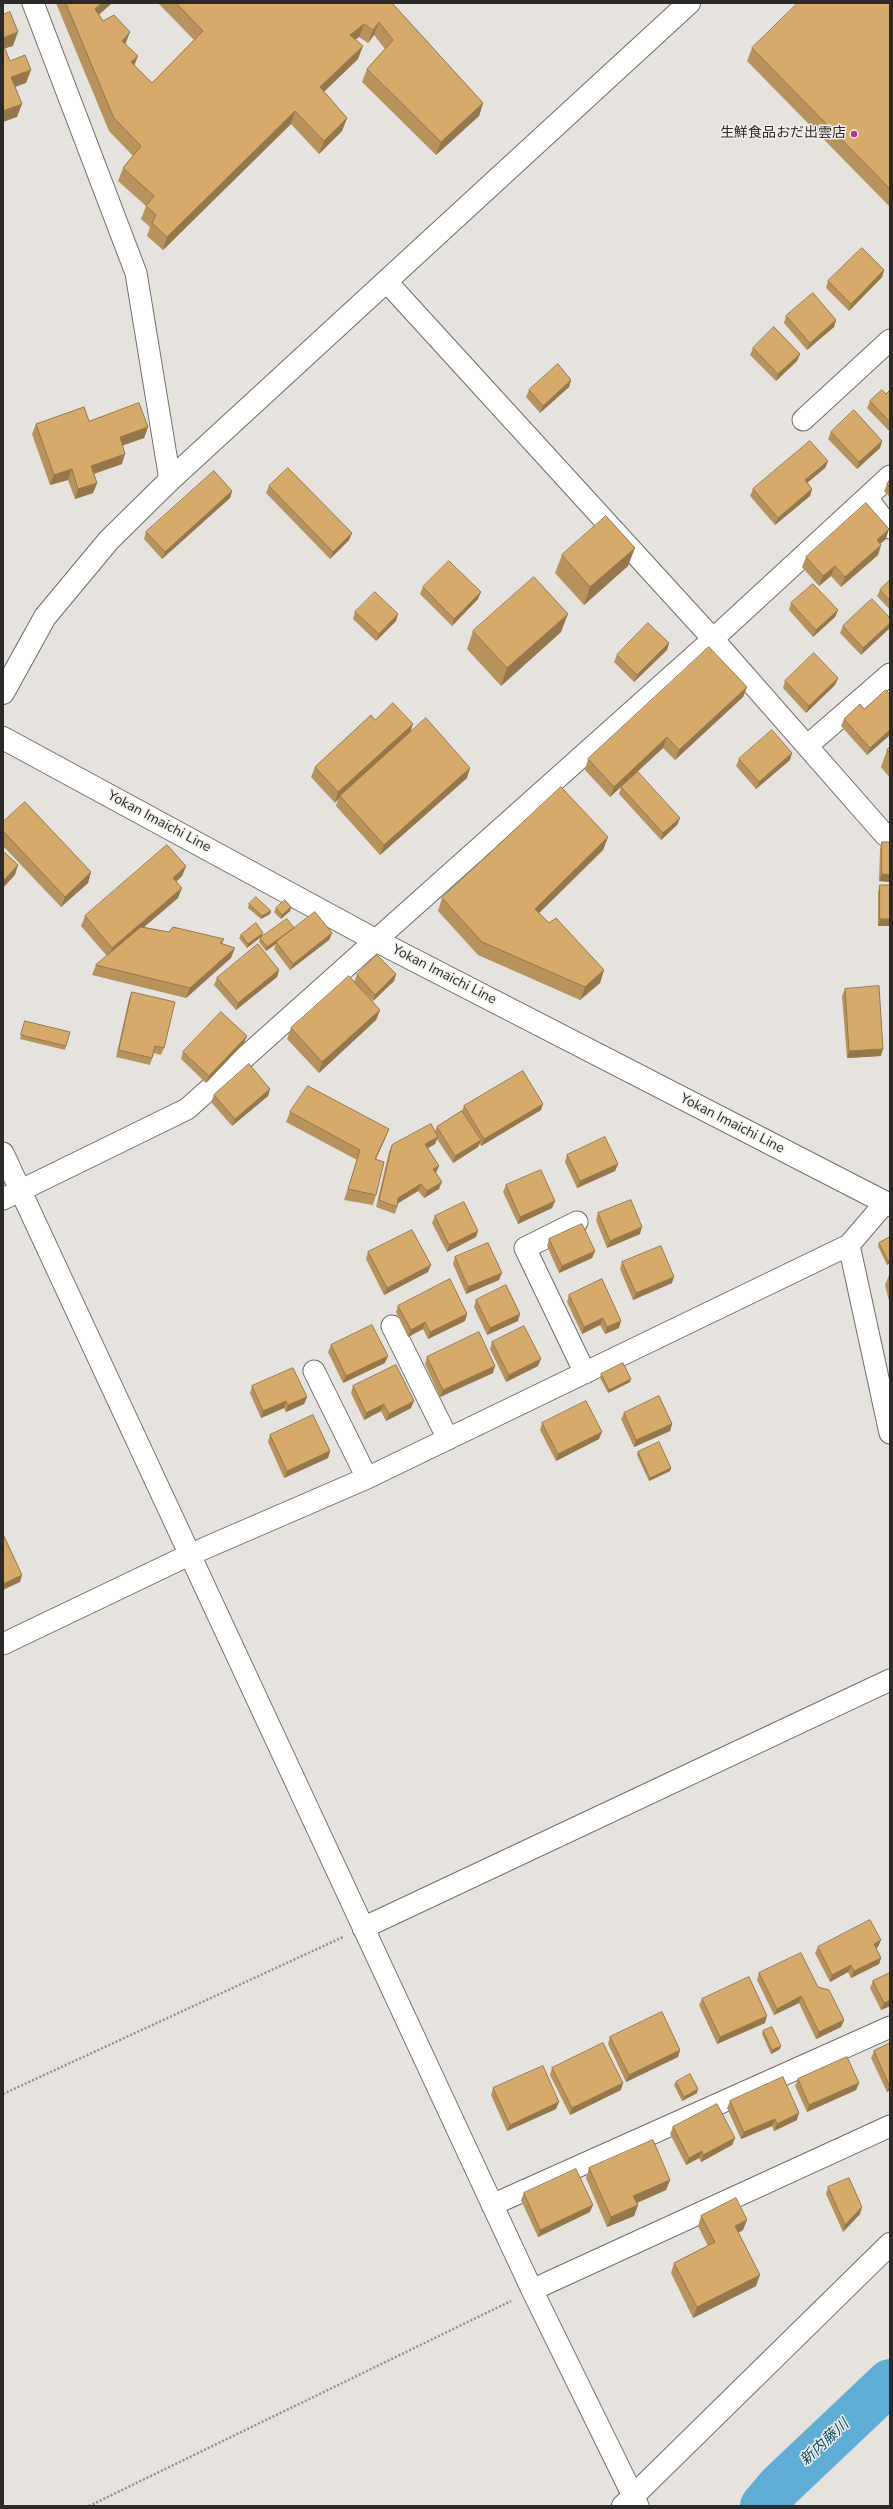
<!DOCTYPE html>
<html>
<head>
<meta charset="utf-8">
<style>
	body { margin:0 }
	#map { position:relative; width:893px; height:2509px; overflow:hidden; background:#e6e3de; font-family:"Nunito Sans",sans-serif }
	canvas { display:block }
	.frame { position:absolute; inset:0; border:4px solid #2b2a28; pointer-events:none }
</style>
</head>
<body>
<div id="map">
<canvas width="893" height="2509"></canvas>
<div class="frame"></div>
</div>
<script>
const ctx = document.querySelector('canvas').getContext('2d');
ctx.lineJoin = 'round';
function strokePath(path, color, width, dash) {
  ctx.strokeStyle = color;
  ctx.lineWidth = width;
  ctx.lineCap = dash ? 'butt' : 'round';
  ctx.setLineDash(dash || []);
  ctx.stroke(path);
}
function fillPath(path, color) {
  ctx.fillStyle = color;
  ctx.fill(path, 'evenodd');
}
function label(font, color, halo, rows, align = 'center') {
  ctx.font = font + ' "Nunito Sans","Noto Sans JP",sans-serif';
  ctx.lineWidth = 3;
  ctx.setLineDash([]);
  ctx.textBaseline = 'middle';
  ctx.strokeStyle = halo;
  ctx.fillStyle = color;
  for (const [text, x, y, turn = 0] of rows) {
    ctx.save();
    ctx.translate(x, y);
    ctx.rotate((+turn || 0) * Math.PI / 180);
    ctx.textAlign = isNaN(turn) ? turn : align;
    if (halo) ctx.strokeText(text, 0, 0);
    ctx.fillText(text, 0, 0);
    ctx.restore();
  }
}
strokePath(new Path2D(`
	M763,2506L779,2487L890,2382`), '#5fadd4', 46);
const street = new Path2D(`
	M33,3L136,273L170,480
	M386,281L713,639L885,835L890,837
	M803,420L890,340
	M867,498L890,528
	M807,746L890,674
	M3,1153L532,2290L638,2506
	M3,1199L187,1109L713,639L890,476
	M577,1222L525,1248L585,1373
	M849,1245L890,1433
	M392,1326L448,1439
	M314,1371L367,1478
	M3,1644L189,1555L367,1478L849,1245L885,1203
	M363,1928L890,1680
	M492,2205L890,2027
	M532,2290L890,2126`);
const secondary = new Path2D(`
	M3,693L45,617L109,540L170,480L689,3
	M3,738L377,941L890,1205
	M623,2506L890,2244`);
strokePath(street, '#706d69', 23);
strokePath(secondary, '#706d69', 24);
strokePath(new Path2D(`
	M3,2094L343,1937
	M89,2506L511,2301`), '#93918d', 2.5, [2, 2]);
strokePath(street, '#fff', 21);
strokePath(secondary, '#fff', 22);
fillPath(new Path2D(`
	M56,3H112L99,14L103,21L126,44L135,66L152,83L194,40L158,3H392L483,103L479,116L436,155L362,82L367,69L385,49L374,35L368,43L359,37L355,40L358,59L324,92L347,118L342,131L319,154L291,124L163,250L147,236L150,227L141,219L146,206L118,181L123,168L133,156L109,131Z
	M890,3V207L747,61L752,48Z
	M884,270L882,277L849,311L826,288L828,281Z
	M786,316L836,320L834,327L807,350L784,323Z
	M753,348L800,354L797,361L776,381L750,355Z
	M571,380L569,387L540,413L526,397L529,390Z
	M890,390V432L867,408L870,401L886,394Z
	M89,421L148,427L144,438L122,445V464L94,474L97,483L93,493L75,499L68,480L50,485L32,434L36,424Z
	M831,432L882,441L880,448L857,469L828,439Z
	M828,461L825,468L807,483L812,489L810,496L775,525L750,496L753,489Z
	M890,480V497L884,491L887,484Z
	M269,486L352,533L349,540L330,559L266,493Z
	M232,491L230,498L162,559L144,539L146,532Z
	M886,539L880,544L881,545L878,555L841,587L831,576L819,586L802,567L806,557Z
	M562,555L628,566L584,605L555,573Z
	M890,580V610L877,596L880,590Z
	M423,587L478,599L452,626L420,594Z
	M791,603L838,610L835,617L813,637L789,610Z
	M355,612L396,621L376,641L353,619Z
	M890,618L861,655L840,633L843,626Z
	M473,631L561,632L501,686L467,649Z
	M669,643L667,650L634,682L614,662L617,655Z
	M838,678L835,685L806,713L783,688L785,681Z
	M747,687L743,697L675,760L663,748L610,797L585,770L588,759Z
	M890,695V735L867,755L841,726L844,719L864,709Z
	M375,720L413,724L410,733L467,778L380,855L336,806L338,799L335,803L311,777L315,767Z
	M890,747V778L881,767L887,750Z
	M792,753L790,760L756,789L736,766L739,759Z
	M621,787L680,818L677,825L661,840L619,794Z
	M3,822L91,872L88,883L61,907L3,846Z
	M608,837L603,850L539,913L549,923L604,970L600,983L580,1000L478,955L438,911L442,898Z
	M882,842L890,882L879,881L880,849Z
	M186,866L182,876L176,882L178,898L144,927L169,932L224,939L222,944L231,958L186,998L92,975L96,965L107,956L81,926L85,916Z
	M880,885H890V926H878V892Z
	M249,904L271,911L270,914L261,919L248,908Z
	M291,907L290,911L281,919L274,912L276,908Z
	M293,929L332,933L329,940L290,970L274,949L276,944L266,951L259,942L260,938Z
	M241,935L262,936L247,948L239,938Z
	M279,970L277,977L236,1010L214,985L217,978Z
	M396,974L394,981L373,1001L362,990L380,1010L376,1020L319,1073L287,1039L291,1028L354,982L357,975Z
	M845,989L881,1056L847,1058L842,996Z
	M132,992L164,1048L161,1055L154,1053L150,1065L116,1057L129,999Z
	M25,1021L66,1046L65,1050L20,1039Z
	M244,1043L206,1083L181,1059L183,1052Z
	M270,1089L268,1096L232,1126L211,1102L214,1095Z
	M464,1106L541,1110L481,1146L480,1143L478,1147L453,1163L437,1139L435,1144L428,1148L436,1173L439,1189L424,1198L418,1191L397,1204V1207L395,1214L376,1207L389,1152L392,1145L435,1131L437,1127L462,1111Z
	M290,1112L385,1139L376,1159V1195L373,1205L344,1200L357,1160L286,1122Z
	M567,1155L618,1164L615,1171L577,1188L565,1162Z
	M506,1185L555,1201L552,1208L518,1224L503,1192Z
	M598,1213L640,1234L607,1248L596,1220Z
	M435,1216L476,1237L447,1252L432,1223Z
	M890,1237V1263L887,1265L878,1246L879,1243Z
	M549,1239L595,1251L592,1258L559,1273L547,1246Z
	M368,1252L428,1272L384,1295L366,1259Z
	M455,1257L499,1280L466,1294L453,1264Z
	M622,1262L672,1283L633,1300L620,1269Z
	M890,1274V1305L885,1285L889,1275Z
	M569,1295L619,1328L605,1334L600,1325L582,1334L567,1302Z
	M476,1300L518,1321L487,1335L474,1307Z
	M398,1306L467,1314L465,1321L428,1339L423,1329L408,1337L396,1312Z
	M492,1342L538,1366L506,1382L490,1349Z
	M331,1345L385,1363L343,1383L328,1352Z
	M427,1357L493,1373L440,1397L425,1364Z
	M601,1374L630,1382L608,1393L600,1378Z
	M252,1386L307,1397L304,1404L286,1412L284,1408L261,1418L250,1393Z
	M353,1386L411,1408L386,1421L381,1411L364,1420L351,1393Z
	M624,1413L672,1424L670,1431L634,1447L621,1419Z
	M542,1423L599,1439L556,1461L540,1430Z
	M270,1435L330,1451L328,1458L284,1478L268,1442Z
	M638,1452L671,1468L670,1471L649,1481L637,1455Z
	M818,1947H878L876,1948L881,1958L879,1964L851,1978L848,1972L830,1982L815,1953Z
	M759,1973L818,1987L844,2020L841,2027L816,2039L799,2003L774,2015L757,1980Z
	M873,1981L890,2006L881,2010L870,1988Z
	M702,1999L765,2023L717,2044L699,2005Z
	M763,2031L780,2049L771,2054L762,2034Z
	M610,2037L680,2050L678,2057L626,2082L608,2044Z
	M890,2043V2090L887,2092L871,2058L874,2051Z
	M552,2068L621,2090L570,2115L550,2075Z
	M798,2079L859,2083L856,2090L807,2112L795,2086Z
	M676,2082L697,2093L682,2101L674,2085Z
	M493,2088L556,2109L507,2131L491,2095Z
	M730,2101L797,2120L774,2131L772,2126L741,2139L727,2108Z
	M673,2127L735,2138L732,2145L701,2162L699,2158L686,2165L670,2134Z
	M589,2168L670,2180L666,2190L637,2203L638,2205L634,2216L607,2227L586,2178Z
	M828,2187L860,2214L843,2232L826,2194Z
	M524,2193L590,2212L538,2237L521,2200Z
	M701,2216L743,2230L738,2233L756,2286L693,2318L671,2273L674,2263L708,2246L698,2226Z`), '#b8925c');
fillPath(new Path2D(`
	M102,3H112L91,22L95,9Z
	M379,22L374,35L368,43L373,30Z
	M364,24L359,37L345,48L350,35Z
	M18,32L13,46L3,49V38Z
	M130,32L125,45L122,41Z
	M363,46L358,59L315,100L320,87Z
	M138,56L133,69L131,62Z
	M31,70L26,83L7,90L11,77Z
	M483,103L479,116L436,155L441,142Z
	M22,104L17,117L3,122V111Z
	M295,111L291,124L163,250L167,237Z
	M347,118L342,131L319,154L324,141Z
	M884,270L882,277L849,311L851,304Z
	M836,320L834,327L807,350L810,343Z
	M800,354L797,361L776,381L778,374Z
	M571,380L569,387L540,413L543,406Z
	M148,427L144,438L116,448L120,437Z
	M882,441L880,448L857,469L859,462Z
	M125,454L122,464L87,476L91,466Z
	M828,461L825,468L802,487L805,480Z
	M72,469L68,480L50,485L54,475Z
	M97,483L93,493L75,499L78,489Z
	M812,489L810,496L775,525L778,518Z
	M232,491L230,498L162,559L165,552Z
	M889,529L886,539L873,550L877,540Z
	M352,533L349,540L330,559L333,552Z
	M881,545L878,555L841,587L845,577Z
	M635,548L628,566L584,605L590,587Z
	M835,566L831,576L819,586L823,576Z
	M481,592L478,599L452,626L454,619Z
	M838,610L835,617L813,637L816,630Z
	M398,614L396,621L376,641L379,634Z
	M568,614L561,632L501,686L507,668Z
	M890,623V628L861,655L863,648Z
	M669,643L667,650L634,682L637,675Z
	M838,678L835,685L806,713L809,706Z
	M747,687L743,697L675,760L679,750Z
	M413,724L409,734L340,796L338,799L335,803L338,792Z
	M890,730V735L867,755L870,748Z
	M667,737L663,748L610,797L614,787Z
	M792,753L790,760L756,789L759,782Z
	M470,768L467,778L380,855L384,845Z
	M680,818L677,825L661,840L663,833Z
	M608,837L603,850L530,922L535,909Z
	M18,865L15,875L3,888V881Z
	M186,866L182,876L169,888L173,878Z
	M91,872L88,883L61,907L65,897Z
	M882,874L890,875V882L879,881Z
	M182,888L178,898L108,958L112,948Z
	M291,907L290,911L281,919L282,915Z
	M271,911L270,914L261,919L262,916Z
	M880,919H890V926H878Z
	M294,928L292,931L276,942V944L266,951L267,947Z
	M263,933L262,936L247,948L248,944Z
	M332,933L329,940L290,970L293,964Z
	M235,948L231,958L186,998L190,988Z
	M279,970L277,977L236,1010L238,1003Z
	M604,970L600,983L580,1000L585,987Z
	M396,974L394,981L373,1001L375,995Z
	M380,1010L376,1020L319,1073L322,1062Z
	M247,1036L244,1043L206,1083L209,1076Z
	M883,1049L881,1056L847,1058L849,1051Z
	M270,1089L268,1096L232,1126L235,1119Z
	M543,1104L541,1110L481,1146L484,1139Z
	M389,1129L385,1139L371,1169L375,1159Z
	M438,1137L435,1144L423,1151L425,1144Z
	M481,1140L478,1147L453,1163L455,1156Z
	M618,1164L615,1171L577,1188L580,1181Z
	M439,1166L436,1173L430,1176L433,1169Z
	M442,1182L439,1189L424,1198L427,1191Z
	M421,1184L418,1191L395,1205L398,1198Z
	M555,1201L552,1208L518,1224L520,1217Z
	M642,1227L640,1234L607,1248L610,1241Z
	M478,1231L476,1237L447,1252L449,1245Z
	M595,1251L592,1258L559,1273L562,1266Z
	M890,1260V1263L887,1265L888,1261Z
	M431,1265L428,1272L384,1295L387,1288Z
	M502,1273L499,1280L466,1294L468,1287Z
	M674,1277L672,1283L633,1300L636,1293Z
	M467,1314L465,1321L428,1339L430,1332Z
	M520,1314L518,1321L487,1335L490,1328Z
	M603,1318L600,1325L582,1334L584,1327Z
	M621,1321L619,1328L605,1334L607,1327Z
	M425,1322L423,1329L408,1337L411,1330Z
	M388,1356L385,1363L343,1383L346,1376Z
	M541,1359L538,1366L506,1382L509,1375Z
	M495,1366L493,1373L440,1397L443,1390Z
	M631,1379L630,1382L608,1393L609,1390Z
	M307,1397L304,1404L286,1412L288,1405Z
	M286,1401L284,1408L261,1418L263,1411Z
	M414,1401L411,1408L386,1421L389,1414Z
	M384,1404L381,1411L364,1420L366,1413Z
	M672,1424L670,1431L634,1447L636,1440Z
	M602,1432L599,1439L556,1461L558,1454Z
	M330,1451L328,1458L284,1478L287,1471Z
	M671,1468L670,1471L649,1481L650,1478Z
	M22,1575L20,1582L3,1590V1584Z
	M881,1940L878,1947L872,1951L874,1944Z
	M881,1958L879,1964L851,1978L854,1971Z
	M851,1965L848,1972L830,1982L832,1975Z
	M801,1996L799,2003L774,2015L777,2009Z
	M890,2000V2006L881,2010L884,2003Z
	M767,2016L765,2023L717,2044L720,2037Z
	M844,2020L841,2027L816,2039L819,2032Z
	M781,2046L780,2049L771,2054L772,2050Z
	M680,2050L678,2057L626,2082L629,2075Z
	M623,2083L621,2090L570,2115L572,2108Z
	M859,2083L856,2090L807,2112L809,2105Z
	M890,2084V2090L887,2092L889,2085Z
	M698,2089L697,2093L682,2101L684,2097Z
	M559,2102L556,2109L507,2131L510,2125Z
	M799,2113L797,2120L774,2131L777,2124Z
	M775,2119L772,2126L741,2139L744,2132Z
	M735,2138L732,2145L701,2162L703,2155Z
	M702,2151L699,2158L686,2165L689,2158Z
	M670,2180L666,2190L630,2206L633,2196Z
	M593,2205L590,2212L538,2237L540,2230Z
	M638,2205L634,2216L607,2227L611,2217Z
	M862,2207L860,2214L843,2232L845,2225Z
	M747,2220L743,2230L731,2236L735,2226Z
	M760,2275L756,2286L693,2318L697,2307Z`), '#96774b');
const building = new Path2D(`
	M66,3H102L95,9L103,21L114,15L130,32L122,41L138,56L131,62L152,83L203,31L176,3H392L483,103L441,142L367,69L393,40L379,22L373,30L364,24L350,35L363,46L320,87L347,118L324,141L295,111L167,237L152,223L156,215L146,206L154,196L123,168L141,146L114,118Z
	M798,3H890V189L752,48Z
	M10,12L18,32L3,38V15Z
	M3,44L10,61L25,55L31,70L11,77L22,104L3,111Z
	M862,248L884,270L851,304L828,281Z
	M813,293L836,320L810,343L786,316Z
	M774,327L800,354L778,374L753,348Z
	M558,364L571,380L543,406L529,390Z
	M882,390L886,394L890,390V422L870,401Z
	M139,403L148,427L120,437L125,454L91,466L97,483L78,489L72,469L54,475L36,424L84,407L89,421Z
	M854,410L882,441L859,462L831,432Z
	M810,441L828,461L805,480L812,489L778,518L753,489Z
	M288,468L352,533L333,552L269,486Z
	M214,471L232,491L165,552L146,532Z
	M890,480V487L887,484Z
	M866,503L889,529L877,540L881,545L845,577L835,566L823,576L806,557Z
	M606,516L635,548L590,587L562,555Z
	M449,561L481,592L454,619L423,587Z
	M534,577L568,614L507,668L473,631Z
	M890,580V601L880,590Z
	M813,584L838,610L816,630L791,603Z
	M375,592L398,614L379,634L355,612Z
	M872,599L890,618V623L863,648L843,626Z
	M648,623L669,643L637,675L617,655Z
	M709,647L747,687L679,750L667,737L614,787L588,759Z
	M814,653L838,678L809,706L785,681Z
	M886,690L890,695V730L870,748L844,719L860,704L864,709Z
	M393,703L413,724L338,792L315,767L371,715L375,720Z
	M426,718L470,768L384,845L340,796Z
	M772,730L792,753L759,782L739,759Z
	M890,747V753L887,750Z
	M638,772L680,818L663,833L621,787Z
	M561,787L608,837L535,909L549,923L556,918L604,970L585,987L482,942L442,898Z
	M25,802L91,872L65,897L3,831V822Z
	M882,842H890V875L882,874Z
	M167,845L186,866L173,878L182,888L112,948L85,916Z
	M3,851L18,865L3,881Z
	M880,885H890V919H880Z
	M256,897L271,911L262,916L249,904Z
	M285,900L291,907L282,915L276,908Z
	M315,912L332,933L293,964L276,942Z
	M287,919L294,928L267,947L260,938Z
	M256,923L263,933L248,944L241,935Z
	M141,927L169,932L173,927L224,939L220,943L235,948L190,988L96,965Z
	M258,944L279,970L238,1003L217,978Z
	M377,955L396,974L375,995L357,975Z
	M349,976L380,1010L322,1062L291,1028Z
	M879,986L883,1049L849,1051L845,989Z
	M132,992L175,1002L164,1048L155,1046L152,1058L119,1050Z
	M221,1012L247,1036L209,1076L183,1052Z
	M25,1021L70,1032L66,1046L21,1035Z
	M249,1064L270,1089L235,1119L214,1095Z
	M523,1071L543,1104L484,1139L464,1106Z
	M308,1086L389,1129L375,1159L384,1162L376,1195L348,1189L360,1150L290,1112Z
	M462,1111L481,1140L455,1156L437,1127Z
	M431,1124L438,1137L425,1144L439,1166L433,1169L442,1182L427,1191L421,1184L398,1198L397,1207L379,1200L392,1145Z
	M605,1137L618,1164L580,1181L567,1155Z
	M541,1170L555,1201L520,1217L506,1185Z
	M631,1200L642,1227L610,1241L598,1213Z
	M464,1202L478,1231L449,1245L435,1216Z
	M582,1224L595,1251L562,1266L549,1239Z
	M412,1230L431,1265L387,1288L368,1252Z
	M890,1237V1260L888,1261L879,1243Z
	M488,1243L502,1273L468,1287L455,1257Z
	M661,1246L674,1277L636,1293L622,1262Z
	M450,1279L467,1314L430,1332L425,1322L411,1330L398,1306Z
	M602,1279L621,1321L607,1327L603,1318L584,1327L569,1295Z
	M506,1285L520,1314L490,1328L476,1300Z
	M372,1325L388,1356L346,1376L331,1345Z
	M524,1326L541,1359L509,1375L492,1342Z
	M479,1332L495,1366L443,1390L427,1357Z
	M623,1363L631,1379L609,1390L601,1374Z
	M396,1365L414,1401L389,1414L384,1404L366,1413L353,1386Z
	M293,1368L307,1397L288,1405L286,1401L263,1411L252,1386Z
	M659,1396L672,1424L636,1440L624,1413Z
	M586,1401L602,1432L558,1454L542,1423Z
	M313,1415L330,1451L287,1471L270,1435Z
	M659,1442L671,1468L650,1478L638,1452Z
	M3,1534L22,1575L3,1584Z
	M870,1920L881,1940L874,1944L881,1958L854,1971L851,1965L832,1975L818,1947Z
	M801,1953L818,1987L829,1990L844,2020L819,2032L801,1996L777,2009L759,1973Z
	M890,1973V2000L884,2003L873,1981Z
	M749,1977L767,2016L720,2037L702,1999Z
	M662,2012L680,2050L629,2075L610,2037Z
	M772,2027L781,2046L772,2050L763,2031Z
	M603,2043L623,2083L572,2108L552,2068Z
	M890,2043V2084L889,2085L874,2051Z
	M847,2057L859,2083L809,2105L798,2079Z
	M543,2066L559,2102L510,2125L493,2088Z
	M690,2074L698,2089L684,2097L676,2082Z
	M783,2077L799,2113L777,2124L775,2119L744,2132L730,2101Z
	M717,2104L735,2138L703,2155L702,2151L689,2158L673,2127Z
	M653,2140L670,2180L633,2196L638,2205L611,2217L589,2168Z
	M576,2169L593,2205L540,2230L524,2193Z
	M849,2178L862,2207L845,2225L828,2187Z
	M736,2198L747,2220L735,2226L760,2275L697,2307L674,2263L715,2242L701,2216Z`);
fillPath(building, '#d6aa6b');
strokePath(building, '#96774b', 1);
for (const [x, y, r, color] of [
	[854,134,4,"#b33787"]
]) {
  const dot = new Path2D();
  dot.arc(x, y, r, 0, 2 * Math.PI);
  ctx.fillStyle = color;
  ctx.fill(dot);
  strokePath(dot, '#f3f0eb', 1.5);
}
label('14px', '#2b2a28', '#f3f0eb', [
	["生鮮食品おだ出雲店",846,134]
], 'right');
label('14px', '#2b2a28', '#f3f0eb', [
	["Yokan Imaichi Line",159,822,28],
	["Yokan Imaichi Line",444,975,27],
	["Yokan Imaichi Line",732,1124,27]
]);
label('italic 15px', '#094b66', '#f3f0eb', [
	["新内藤川",825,2443,-43]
]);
</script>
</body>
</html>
